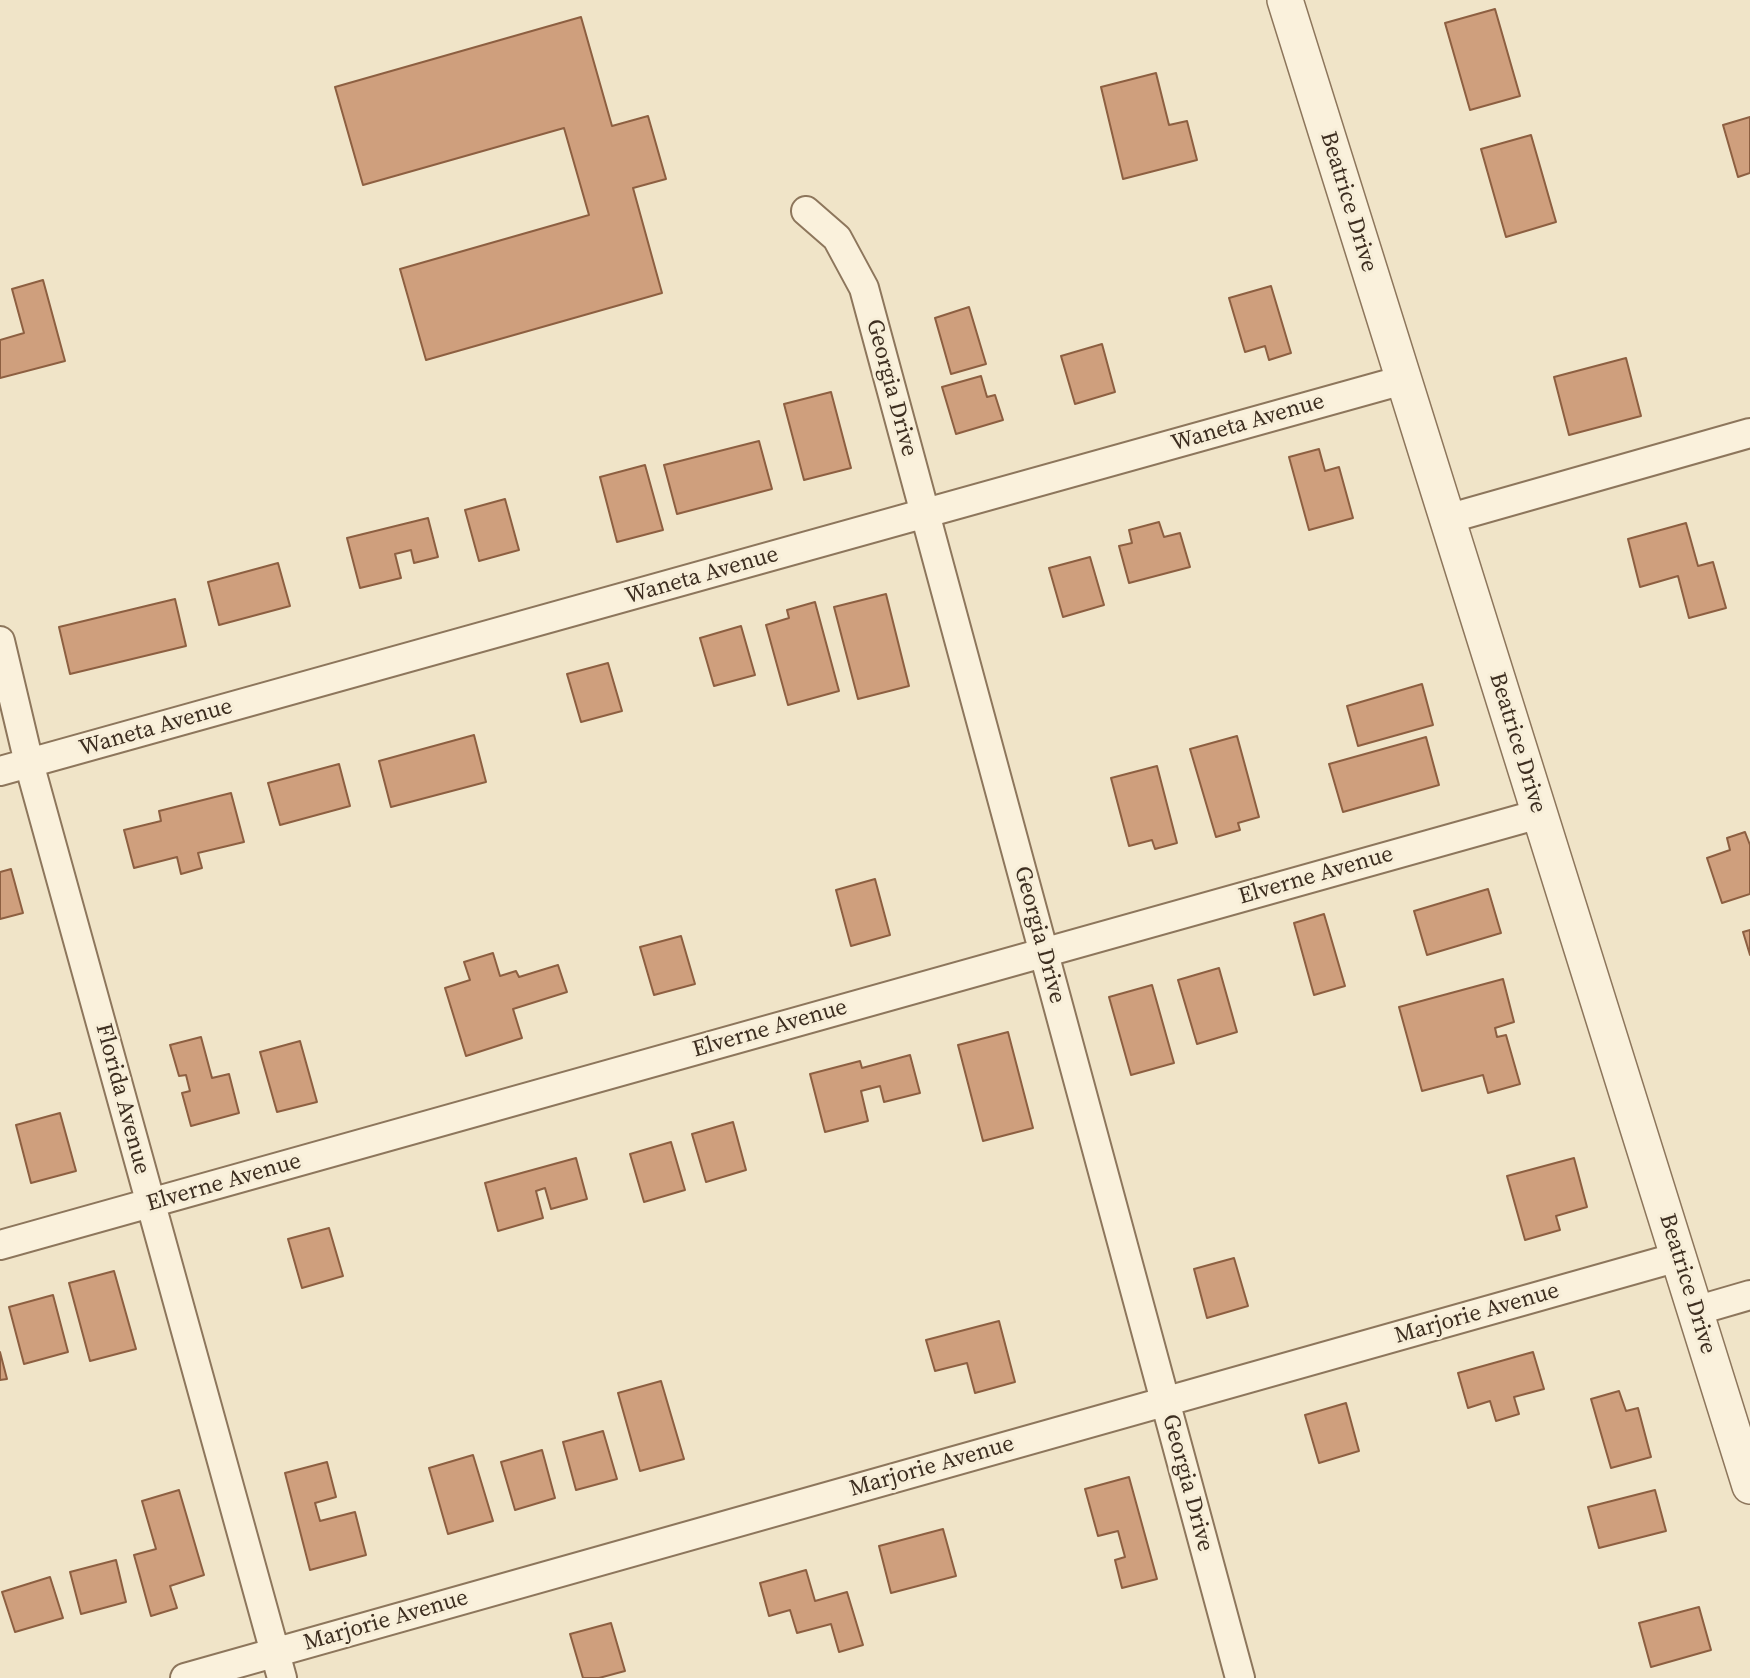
<!DOCTYPE html>
<html>
<head>
<meta charset="utf-8">
<style>
	body { margin:0 }
	canvas { display:block; background:#f0e4c8 }
</style>
</head>
<body>
<canvas width="1750" height="1678"></canvas>
<script>
const ctx = document.querySelector('canvas').getContext('2d');
ctx.lineJoin = 'round';
function fillPath(path, color) {
  ctx.fillStyle = color;
  ctx.fill(path, 'evenodd');
}
function strokePath(path, color, width, dash) {
  ctx.strokeStyle = color;
  ctx.lineWidth = width;
  ctx.lineCap = dash ? 'butt' : 'round';
  ctx.setLineDash(dash || []);
  ctx.stroke(path);
}
function label(font, color, halo, rows, align = 'center') {
  ctx.font = font + ' "Source Serif 4",serif';
  ctx.lineWidth = 6;
  ctx.setLineDash([]);
  ctx.textBaseline = 'middle';
  ctx.strokeStyle = halo;
  ctx.fillStyle = color;
  for (const [text, x, y, turn = 0] of rows) {
    ctx.save();
    ctx.translate(x, y);
    ctx.rotate((+turn || 0) * Math.PI / 180);
    ctx.textAlign = isNaN(turn) ? turn : align;
    if (halo) ctx.strokeText(text, 0, 0);
    ctx.fillText(text, 0, 0);
    ctx.restore();
  }
}
const building = new Path2D(`
	M1495,9L1520,96L1470,110L1445,23Z
	M581,17L612,126L648,116L666,179L633,188L662,293L426,360L400,269L589,215L564,128L363,185L335,87Z
	M1156,73L1169,125L1187,121L1197,160L1123,179L1101,87Z
	M1750,117V173L1738,177L1723,125Z
	M1531,135L1556,222L1506,237L1481,149Z
	M43,280L65,361L0,378V340L24,333L12,289Z
	M1271,286L1291,353L1269,360L1265,346L1245,352L1229,298Z
	M969,307L986,364L951,374L935,318Z
	M1102,344L1115,392L1075,404L1061,356Z
	M1626,358L1641,416L1569,435L1554,377Z
	M981,376L987,397L995,395L1003,420L956,434L942,387Z
	M831,392L851,468L804,480L784,404Z
	M759,441L772,489L677,514L664,465Z
	M1319,449L1325,471L1339,467L1353,518L1309,530L1289,457Z
	M645,465L663,530L617,542L600,477Z
	M505,499L519,550L479,561L465,510Z
	M428,518L438,557L414,563L411,550L395,554L401,578L360,588L347,538Z
	M1159,522L1164,537L1180,533L1190,567L1129,583L1119,546L1132,543L1129,530Z
	M1686,523L1698,566L1713,562L1726,608L1689,618L1678,576L1640,587L1628,539Z
	M1090,557L1104,605L1063,617L1049,568Z
	M278,563L290,606L219,625L208,582Z
	M886,594L909,686L858,699L834,607Z
	M175,599L186,646L70,674L59,627Z
	M815,602L839,691L788,705L766,625L789,618L787,610Z
	M741,626L755,675L714,686L700,638Z
	M608,663L622,711L581,722L567,674Z
	M1422,684L1433,725L1358,746L1347,706Z
	M474,735L486,782L391,807L379,761Z
	M1237,736L1259,817L1238,823L1240,830L1216,837L1190,749Z
	M1426,737L1439,785L1343,812L1329,764Z
	M339,764L350,806L280,825L268,783Z
	M1157,766L1177,843L1155,849L1152,840L1129,846L1111,778Z
	M231,793L244,842L198,853L202,868L181,874L177,857L134,868L124,830L161,821L159,811Z
	M1745,832L1750,845V894L1722,903L1707,858L1730,850L1727,838Z
	M11,869L23,913L0,919V872Z
	M875,879L890,935L851,946L836,890Z
	M1488,889L1501,933L1427,955L1414,911Z
	M1324,914L1345,986L1314,995L1294,923Z
	M1750,930V955L1743,932Z
	M681,936L695,984L654,995L640,947Z
	M493,953L500,976L516,971L519,977L558,965L567,992L513,1009L522,1038L466,1056L445,988L470,980L464,962Z
	M1219,968L1237,1032L1197,1044L1178,980Z
	M1503,979L1514,1022L1495,1028L1497,1037L1506,1035L1520,1084L1488,1093L1483,1075L1422,1091L1399,1007Z
	M1152,985L1174,1063L1131,1075L1109,997Z
	M1008,1032L1033,1128L983,1141L958,1045Z
	M201,1037L212,1078L229,1074L239,1113L191,1126L182,1093L190,1091L186,1075L179,1076L170,1045Z
	M300,1041L317,1102L277,1112L260,1052Z
	M910,1055L920,1093L884,1102L880,1086L861,1091L868,1121L825,1132L810,1074L860,1061L862,1068Z
	M60,1113L76,1171L31,1183L16,1125Z
	M733,1122L746,1170L706,1182L692,1134Z
	M671,1142L685,1190L644,1202L630,1154Z
	M576,1158L587,1199L551,1209L545,1188L536,1191L543,1218L498,1231L485,1183Z
	M1574,1158L1587,1207L1556,1216L1560,1230L1525,1240L1507,1176Z
	M329,1228L343,1276L302,1288L288,1239Z
	M1234,1258L1248,1306L1207,1318L1194,1269Z
	M114,1271L136,1349L90,1361L69,1283Z
	M53,1295L68,1352L24,1364L9,1307Z
	M999,1321L1015,1382L975,1393L967,1363L935,1371L926,1340Z
	M0,1352L7,1379L0,1380Z
	M1533,1352L1544,1389L1514,1397L1519,1414L1496,1421L1490,1401L1468,1408L1458,1373Z
	M661,1381L684,1459L640,1471L618,1393Z
	M1619,1391L1626,1411L1638,1408L1651,1457L1611,1468L1591,1399Z
	M1346,1403L1359,1451L1319,1463L1305,1415Z
	M603,1431L617,1479L576,1490L563,1442Z
	M542,1450L555,1498L515,1510L501,1462Z
	M473,1455L493,1521L448,1534L429,1468Z
	M327,1462L336,1497L315,1503L320,1521L355,1512L366,1555L310,1570L285,1473Z
	M1129,1477L1157,1579L1122,1588L1115,1560L1125,1557L1118,1531L1098,1536L1085,1489Z
	M179,1490L204,1575L170,1586L177,1608L151,1616L134,1555L156,1549L142,1501Z
	M1655,1490L1666,1531L1599,1548L1588,1507Z
	M943,1529L956,1576L891,1593L879,1546Z
	M116,1560L126,1602L81,1614L70,1572Z
	M806,1570L815,1601L847,1592L863,1645L839,1652L831,1624L797,1633L790,1610L769,1616L760,1583Z
	M50,1577L63,1618L15,1632L2,1592Z
	M1699,1607L1711,1650L1651,1667L1639,1623Z
	M611,1623L625,1671L599,1678H583L570,1634Z`);
fillPath(building, '#cf9f7d');
strokePath(building, '#8d5f41', 2);
const minor = new Path2D(`
	M806,211L837,238L864,288L1240,1678
	M1447,519L1750,433
	M0,641L29,763L282,1678
	M0,771L1403,380
	M0,1245L1539,814
	M1695,1311L1750,1295
	M185,1678L1678,1257`);
const tertiary = new Path2D(`
	M1285,0L1750,1486`);
strokePath(minor, '#8d765c', 32);
strokePath(tertiary, '#8d765c', 38);
strokePath(minor, '#faf1dc', 28);
strokePath(tertiary, '#faf1dc', 35);
label('23px', '#3d2e20', '#f7eed8', [
	["Beatrice Drive",1348,202,73],
	["Georgia Drive",891,388,75],
	["Waneta Avenue",1248,423,-16],
	["Waneta Avenue",702,576,-16],
	["Waneta Avenue",156,728,-16],
	["Beatrice Drive",1517,743,73],
	["Elverne Avenue",1316,876,-16],
	["Georgia Drive",1039,935,75],
	["Elverne Avenue",770,1029,-16],
	["Florida Avenue",122,1099,75],
	["Elverne Avenue",224,1183,-16],
	["Beatrice Drive",1687,1284,73],
	["Marjorie Avenue",1477,1314,-16],
	["Marjorie Avenue",932,1467,-16],
	["Georgia Drive",1187,1483,75],
	["Marjorie Avenue",386,1621,-16]
]);
</script>
</body>
</html>
